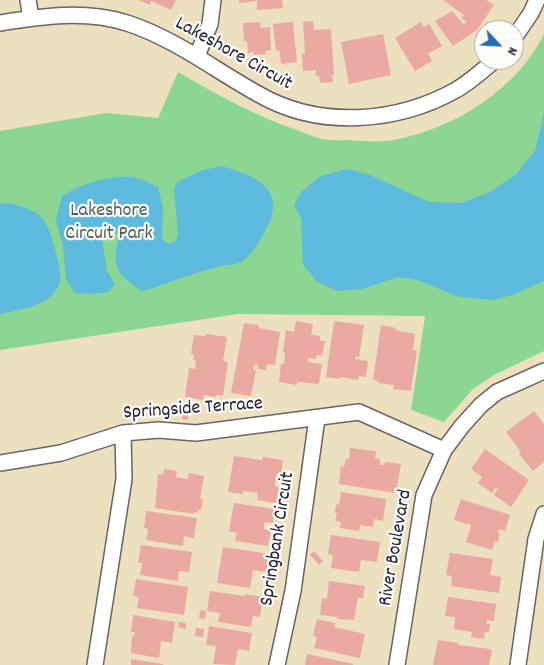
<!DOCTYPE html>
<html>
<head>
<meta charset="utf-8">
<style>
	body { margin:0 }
	#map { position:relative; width:544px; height:665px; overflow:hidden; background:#ede0be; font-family:Dekko,sans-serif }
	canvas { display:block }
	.north { position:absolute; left:474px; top:20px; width:50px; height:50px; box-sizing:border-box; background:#fdfcf7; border:1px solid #a5a5ac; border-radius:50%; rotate:115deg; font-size:14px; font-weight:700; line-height:20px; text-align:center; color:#22223b }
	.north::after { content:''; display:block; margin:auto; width:18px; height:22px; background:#1f6fb2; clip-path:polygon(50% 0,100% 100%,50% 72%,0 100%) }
</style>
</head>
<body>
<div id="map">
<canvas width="544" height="665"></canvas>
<div class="north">N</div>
</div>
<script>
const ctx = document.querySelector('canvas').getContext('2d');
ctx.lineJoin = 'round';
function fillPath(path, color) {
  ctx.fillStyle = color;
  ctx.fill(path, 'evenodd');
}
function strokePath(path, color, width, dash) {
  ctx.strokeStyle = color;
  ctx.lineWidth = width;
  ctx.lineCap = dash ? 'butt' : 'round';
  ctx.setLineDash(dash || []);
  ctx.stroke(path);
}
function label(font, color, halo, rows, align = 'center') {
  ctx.font = font + ' Dekko,sans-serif';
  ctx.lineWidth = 4.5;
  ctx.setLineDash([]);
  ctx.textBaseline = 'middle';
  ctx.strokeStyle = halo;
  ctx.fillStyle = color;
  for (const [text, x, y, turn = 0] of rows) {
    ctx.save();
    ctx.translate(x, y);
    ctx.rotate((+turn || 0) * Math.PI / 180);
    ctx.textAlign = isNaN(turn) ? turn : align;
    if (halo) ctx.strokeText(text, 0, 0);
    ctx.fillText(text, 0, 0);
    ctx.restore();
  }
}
fillPath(new Path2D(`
	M544,34V351L494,375L473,389L444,422L411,410L425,316L238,314L0,350V131L106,113L158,118L178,72C216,94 255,116 297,130C305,133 314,137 322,139C330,141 340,140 349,140C364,141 382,143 398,139C455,128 518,88 544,34Z`), '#8bd693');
fillPath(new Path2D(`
	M544,113V281L513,295L493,300L459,297L417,280L398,277L362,289L337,291L316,281L303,264L301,219L294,205L302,191L321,176L347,169L368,174L429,202L461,203L490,192L516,174L535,151Z
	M221,166C260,177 290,191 263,235C258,243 250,257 241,262C234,265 225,265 218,267C201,271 183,277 167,283C158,286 151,290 141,291C116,273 111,267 119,236L111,227L101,234L107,271L115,284L109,292L90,294L75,293L66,279L63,247L56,219L62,196C81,184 108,175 131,177C140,178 149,183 158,187L163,208L162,239L168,244L175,242L178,235L174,189L177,182L200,171Z
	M6,203C45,210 47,220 57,256C59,266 63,278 58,287C49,306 18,310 0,314V204Z`), '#5fbbdd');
fillPath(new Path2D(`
	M138,0H176L171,10L151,1L150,5Z
	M239,0H256V1L239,3Z
	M257,0H282L283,8L257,10Z
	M443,0H486L494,5L477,30L453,46L435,21L452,11L463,24L467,22L461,18L464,15Z
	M313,21L314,30L331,29L334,75H332L333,82L320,83L319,76H316V70L303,71L302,54H305L303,22Z
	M260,22L261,28L270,27L271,50L265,51L266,54L254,55V52L248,53L247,41H244L243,23Z
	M293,22L297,62L281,64L279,50L276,51L273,24Z
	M421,22L424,27L429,24L442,46L428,54L432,61L415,71L395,38Z
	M383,34L391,75L349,84L341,42Z
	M296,321L313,324L311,335L320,336V341H325L322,356L317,355L316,359L308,358V362L322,364L319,384L298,382V379L297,385L279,382L281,364H284L285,352H283L286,330L294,332Z
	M334,321L364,325L359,357L356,356L355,359L368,361L366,377L359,376L358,380L340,377L339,379L326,377Z
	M244,323L259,325V328L280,332L275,365L267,364L266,370L258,369V365H254L253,370H256L251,396L231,393Z
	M381,325L396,328L395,330L415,334L413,350L417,351L411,391L393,389L394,385L378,383V381L373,380Z
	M206,334L227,337L223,361L228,362L223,396L216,395L215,397L204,395L203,400L185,397L189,368L195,369L196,361L193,360L194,354H191L194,335L205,336Z
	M183,405L189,406L188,420L182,419Z
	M534,411L544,424V462L533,471L519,454L521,452L506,432Z
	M350,448L376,451L375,458L380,459V465H385V462L401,464L396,493L339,484L341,466L344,467L346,459H349Z
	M485,449L529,480L511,507L494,495L498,488L496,487L492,493L478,483L482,477L471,469Z
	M234,456L262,460L263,457L283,460L281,475H276L275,486L279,487L276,503L257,500L258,493L243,491V494L228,492Z
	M164,469L177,471L176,477L188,479L189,473L204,476L200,499H203L201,510H198V513L194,512V514L155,508L158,474L163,475Z
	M341,492L386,499L383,521L374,519L373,527L360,525L359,531L340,528L341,522L335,521L337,513H335L336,504L339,505Z
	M461,499L510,515L505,531L499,529L498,533L500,534L498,542L495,541L492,550L466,542L471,525L454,520Z
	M234,503L275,509L273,523L265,522L263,529L271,531L268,546L235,541L237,533L229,531Z
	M146,511L197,518L194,538L184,536L183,546L146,540L148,529L144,528Z
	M331,535L380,542L377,562L361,560L359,572L331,568L333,555L328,554Z
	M141,545L192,552L189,572L179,571L178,581L140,575L142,563H138Z
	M223,547L269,554L266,572L253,570L250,588L217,583Z
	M314,551L323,561L319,565L310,555Z
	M450,553L493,559L490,575L501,577L499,593L451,586L452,576L446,575Z
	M136,579L188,587L184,615L137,608L139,597L133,596Z
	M329,581L365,586L363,598H358L354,620L337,619L338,617L320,615L322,598L327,599Z
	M210,591L245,596V594L263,597L260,617L253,616L251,627L218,622L220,613L207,611Z
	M448,597L496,604L494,621L487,620V624H490L489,633L485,632L484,639L471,637L472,632L454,629L455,617L445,616Z
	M200,610L206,611L205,619L199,618Z
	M133,615L175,622L172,643L161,641L159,658L131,653L132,636H134L135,632H131Z
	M317,619L335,623L334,627L365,634L360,658L314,648L317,637L313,636Z
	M179,622L186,623V629L178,627Z
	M209,626L252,633L249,651L238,649L235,665L213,664L216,646L206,645Z
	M196,628L204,629L203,637L195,636Z
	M438,640L458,643V645L490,649L492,651L489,665H433Z
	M307,654L353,664V665H305Z
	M131,659L163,664V665H131Z`), '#eaa9a3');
const street = new Path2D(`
	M28,0L31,18
	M0,23C43,16 85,10 127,23C176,39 216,71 260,95C320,129 397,123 456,90C470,82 483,70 495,60
	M514,38L531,13L537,0
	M197,56L210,24L213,0
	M0,463L61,453L123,433L159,430L196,433L359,412L444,450
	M95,665L124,479L123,433
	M277,665L293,591L317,418
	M397,665L424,495L444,450L462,426L481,405L497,392L544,371
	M518,665L536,539L544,514`);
strokePath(street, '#696469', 18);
strokePath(street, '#fff', 15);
label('20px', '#22223b', '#fdfcf7', [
	["Lakeshore Circuit",233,55,29],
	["Springside Terrace",193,410,-4],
	["Springbank Circuit",279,539,-81],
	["River Boulevard",397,548,-80]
]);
label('20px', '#47615a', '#fdfcf7', [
	["Lakeshore",109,212],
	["Circuit Park",109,235]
]);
</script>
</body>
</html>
